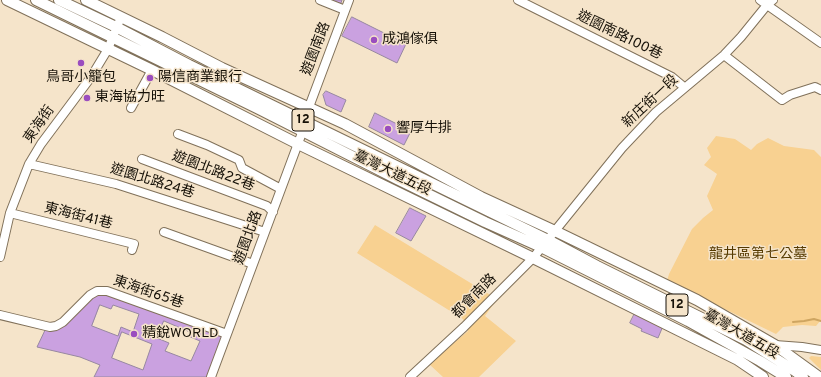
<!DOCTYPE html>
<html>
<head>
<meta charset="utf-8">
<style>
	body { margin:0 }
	canvas { display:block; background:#f5e4ca }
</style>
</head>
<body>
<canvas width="821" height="377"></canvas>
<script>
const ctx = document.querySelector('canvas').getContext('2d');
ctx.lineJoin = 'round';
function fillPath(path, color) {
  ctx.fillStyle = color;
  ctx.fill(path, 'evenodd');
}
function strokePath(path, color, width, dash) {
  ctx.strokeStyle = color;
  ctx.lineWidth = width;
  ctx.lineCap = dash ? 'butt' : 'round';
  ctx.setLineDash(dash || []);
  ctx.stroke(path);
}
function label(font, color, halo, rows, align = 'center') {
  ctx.font = font + ' Overpass,"Noto Sans TC",sans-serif';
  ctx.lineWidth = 3;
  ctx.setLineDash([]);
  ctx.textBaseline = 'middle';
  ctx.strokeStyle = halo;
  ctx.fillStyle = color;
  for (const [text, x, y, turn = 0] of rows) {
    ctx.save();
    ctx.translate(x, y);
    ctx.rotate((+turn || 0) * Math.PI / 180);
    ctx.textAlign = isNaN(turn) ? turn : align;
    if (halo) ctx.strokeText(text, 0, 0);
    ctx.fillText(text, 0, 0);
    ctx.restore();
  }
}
fillPath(new Path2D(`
	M716,136L735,139L751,150L757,144L768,138L784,146L814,150L821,157V320L816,326L802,325L783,327L776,334L667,281L669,274L692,229L703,218L713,210L707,196L717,174L704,165L711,157L707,148Z
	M375,225L497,299L485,316L516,341L479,377H443L429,364L468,331L463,319L357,253Z
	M811,356L821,357V370L809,358Z`), '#f8d191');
strokePath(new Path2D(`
	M793,322L804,321L814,319L821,321`), '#cea561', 2);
const building = new Path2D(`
	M331,0H342L341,3Z
	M352,17L406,44L397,63L342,36Z
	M326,91L346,100L341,112L326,105L323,95Z
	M375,113L411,131L404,145L369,127Z
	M410,208L426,216L411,241L396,233Z
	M97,291L227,334L211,377H94L100,365L80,357L37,347L47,326L70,315Z
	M100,305L111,309L113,305L139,314L133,332L121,327L118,336L92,326Z
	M635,313L663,326L658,338L641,331L642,329L630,323Z
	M164,321L190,332L188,336L200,341L191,361L165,351L169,343L157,338Z
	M122,332L152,344L143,370L112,358Z`);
fillPath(building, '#caa1e0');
strokePath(building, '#9788a0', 1);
const minor = new Path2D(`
	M320,0L345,10
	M518,0L672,77L684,87
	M760,0L821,43
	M724,55L782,100L790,95L815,87L821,90
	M131,108L152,70
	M178,134L207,145L239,160L242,168L281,189
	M142,159L267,206L273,212
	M29,164L116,184L265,232
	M10,213L134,244L132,250
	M164,232L253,264
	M0,257L10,213L29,164L41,144L91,77L108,49L119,22
	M0,315L50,327L56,326L63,322L90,295L97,291H107L227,334
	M747,340L775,345L802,347L821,350
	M211,377L306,122L309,107L349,0
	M410,377L464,327L533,258L622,148L656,112L724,55L741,37L767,5L773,0`);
const major = new Path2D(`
	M7,0L152,70L298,144L533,258L738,360L763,377
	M36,0L259,109L397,179L485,222L541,247L688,321L760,361L786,377
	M59,0L116,27L189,65L548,240L597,266L746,340L795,371L803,377
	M86,0L162,37L222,68L345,124L481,197L555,231L697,300L775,345L819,377`);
strokePath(minor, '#80715a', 10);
strokePath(major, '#80715a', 12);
strokePath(minor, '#fff', 8);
strokePath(major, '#fff', 10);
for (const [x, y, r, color] of [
	[374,40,4,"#9a4dbf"],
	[81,63,4,"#9a4dbf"],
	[150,78,4,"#9a4dbf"],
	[87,98,4,"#9a4dbf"],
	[388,129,4,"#9a4dbf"],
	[134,334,4,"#9a4dbf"]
]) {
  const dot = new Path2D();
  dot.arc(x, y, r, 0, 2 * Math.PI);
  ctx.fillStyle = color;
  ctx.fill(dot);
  strokePath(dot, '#f5e4ca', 1.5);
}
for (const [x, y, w] of [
	[303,120,22],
	[677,305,22]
]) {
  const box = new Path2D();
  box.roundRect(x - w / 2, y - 11, w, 22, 3);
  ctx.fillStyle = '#f5e4ca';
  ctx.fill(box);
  strokePath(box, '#161108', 1);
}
label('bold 13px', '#161108', null, [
	["12",303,120],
	["12",677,305]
]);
label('14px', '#161108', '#f5e4ca', [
	["遊園南路100巷",619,36,26],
	["遊園南路",317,49,-69],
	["新庄街一段",651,102,-43],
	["東海街",40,125,-55],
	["遊園北路22巷",213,172,21],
	["臺灣大道五段",392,174,26],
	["遊園北路24巷",152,182,17],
	["東海街41巷",78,217,14],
	["遊園北路",249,238,-70],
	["東海街65巷",148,293,19],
	["都會南路",475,297,-45],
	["臺灣大道五段",741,335,30]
]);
label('14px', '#161108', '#f5e4ca', [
	["成鴻傢俱",382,40],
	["鳥哥小籠包",81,78,"center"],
	["陽信商業銀行",158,78],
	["東海協力旺",95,98],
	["響厚牛排",396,129],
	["精銳WORLD",142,334]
], 'left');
label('14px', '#563a00', '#f5e4ca', [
	["龍井區第七公墓",758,255]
]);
</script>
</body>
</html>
